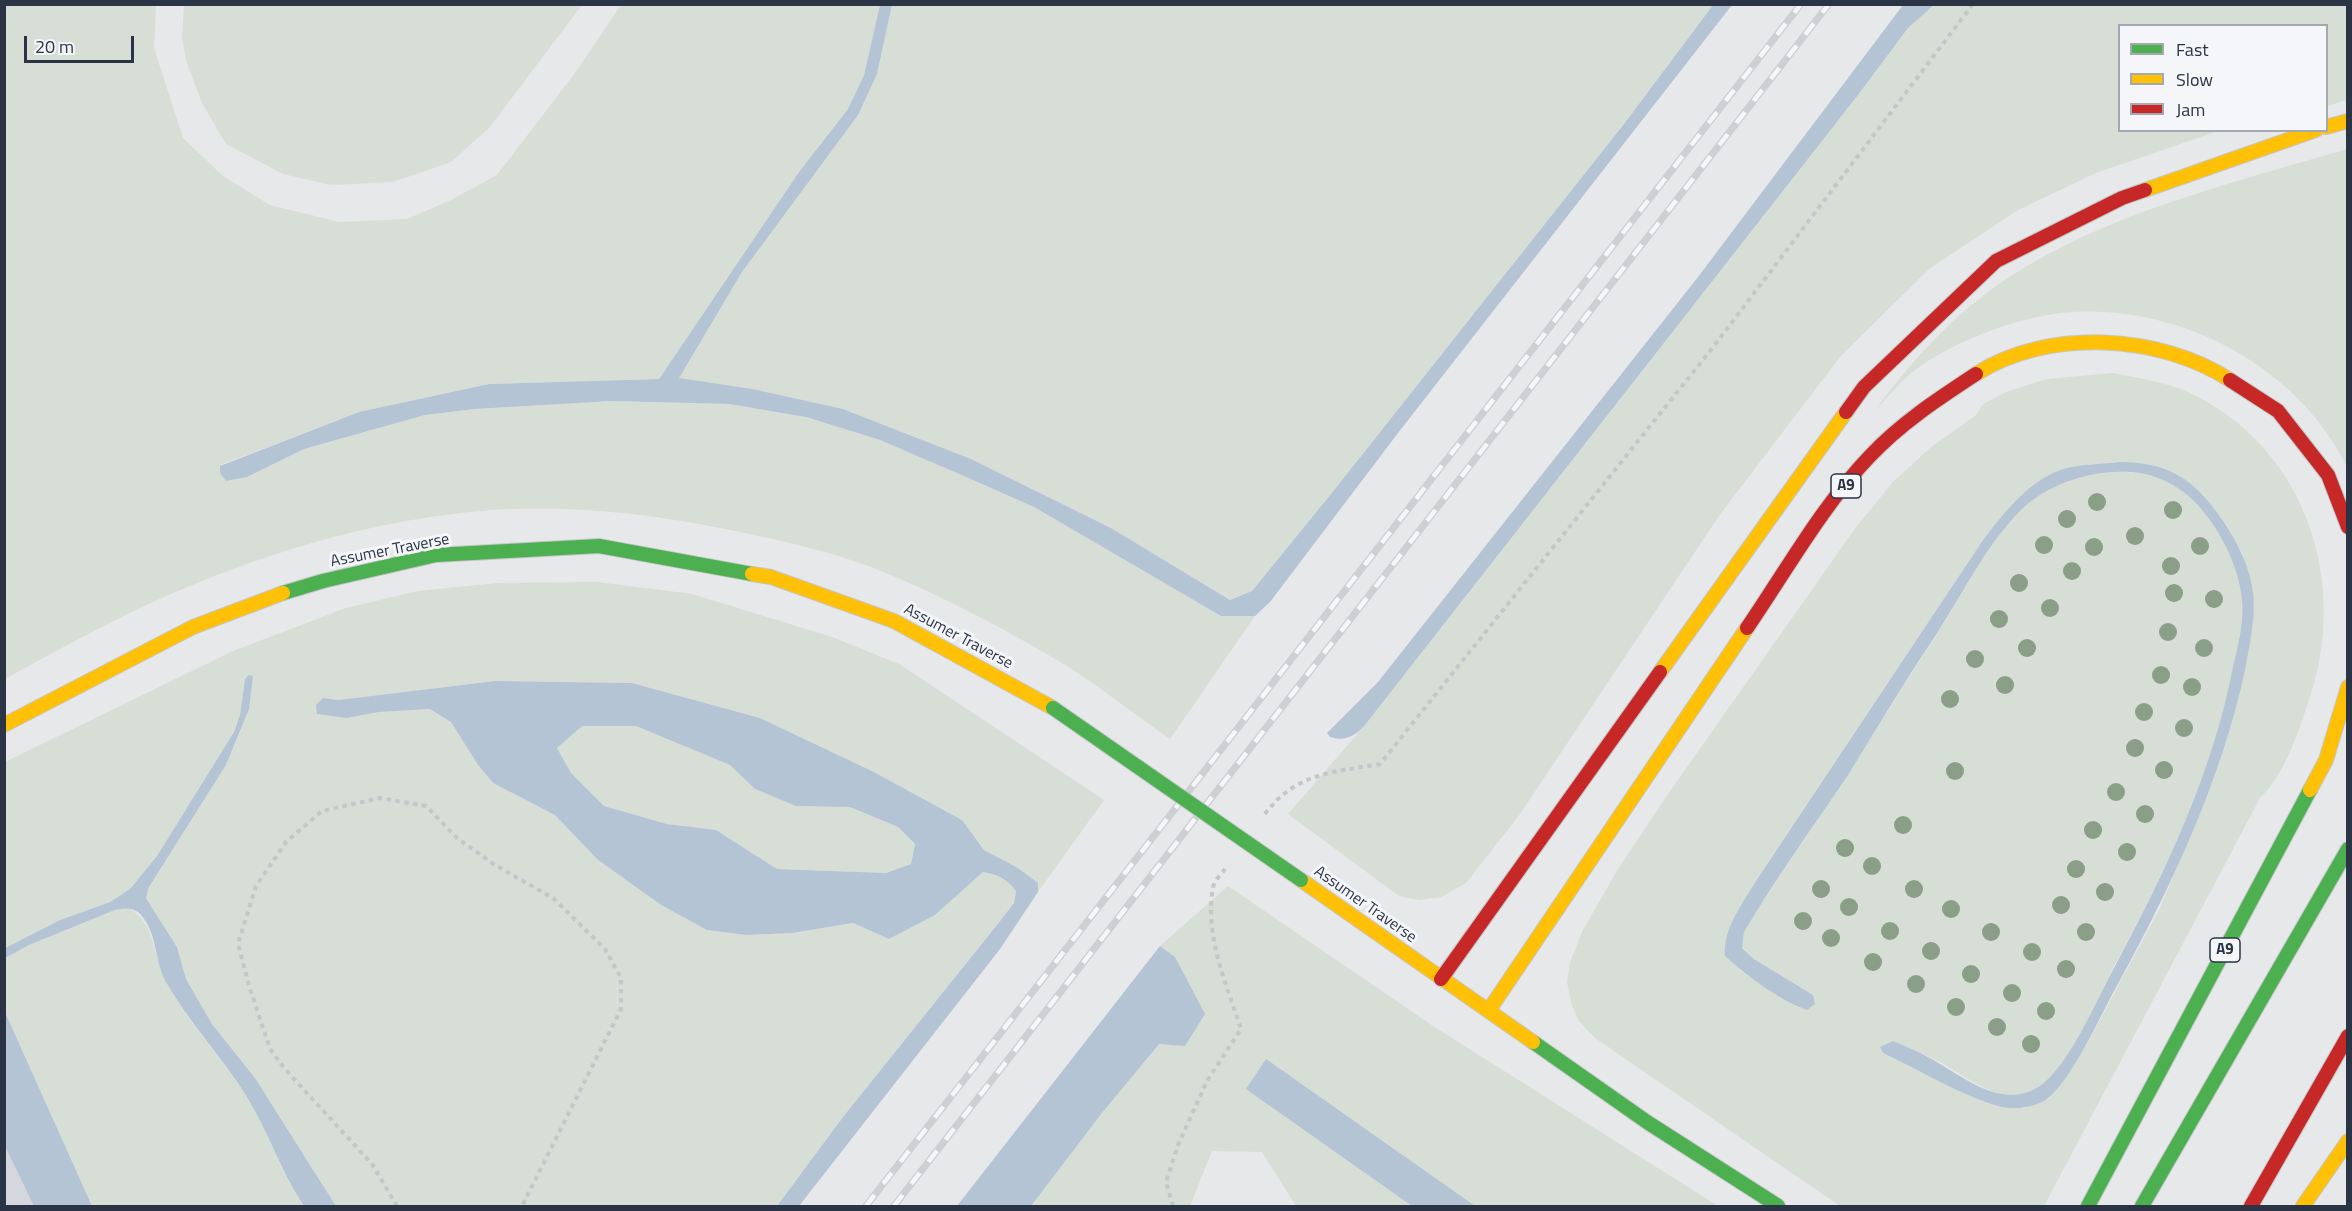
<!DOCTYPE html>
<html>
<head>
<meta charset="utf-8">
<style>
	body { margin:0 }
	#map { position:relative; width:2352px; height:1211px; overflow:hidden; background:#e6e8ea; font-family:"Titillium Web",sans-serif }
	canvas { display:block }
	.frame { position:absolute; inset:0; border:6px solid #2b3445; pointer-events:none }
	.legend { position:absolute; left:2118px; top:24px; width:210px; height:108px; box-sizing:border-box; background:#f4f6f9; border:2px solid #a4a8b1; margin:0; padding:8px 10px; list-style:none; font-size:18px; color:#2b3445 }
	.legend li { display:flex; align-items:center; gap:12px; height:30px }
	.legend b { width:30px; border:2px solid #a4a8b1 }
	.scale { position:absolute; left:24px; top:36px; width:110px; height:27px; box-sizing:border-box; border:3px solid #2b3445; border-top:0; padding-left:8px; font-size:18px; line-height:21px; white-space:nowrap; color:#2b3445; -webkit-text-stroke:4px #f4f6f9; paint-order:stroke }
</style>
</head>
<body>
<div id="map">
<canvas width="2352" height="1211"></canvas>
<div class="frame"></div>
<ul class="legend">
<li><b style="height:8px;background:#4caf50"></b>Fast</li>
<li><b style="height:8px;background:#ffc107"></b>Slow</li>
<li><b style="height:8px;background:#c62828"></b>Jam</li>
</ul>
<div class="scale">20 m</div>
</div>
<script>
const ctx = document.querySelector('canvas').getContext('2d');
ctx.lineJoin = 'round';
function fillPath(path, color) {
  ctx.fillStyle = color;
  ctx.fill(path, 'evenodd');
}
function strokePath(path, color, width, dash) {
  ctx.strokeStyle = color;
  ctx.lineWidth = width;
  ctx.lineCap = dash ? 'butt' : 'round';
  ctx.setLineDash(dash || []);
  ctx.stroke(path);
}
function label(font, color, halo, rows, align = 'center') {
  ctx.font = font + ' "Titillium Web",sans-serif';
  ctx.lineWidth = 6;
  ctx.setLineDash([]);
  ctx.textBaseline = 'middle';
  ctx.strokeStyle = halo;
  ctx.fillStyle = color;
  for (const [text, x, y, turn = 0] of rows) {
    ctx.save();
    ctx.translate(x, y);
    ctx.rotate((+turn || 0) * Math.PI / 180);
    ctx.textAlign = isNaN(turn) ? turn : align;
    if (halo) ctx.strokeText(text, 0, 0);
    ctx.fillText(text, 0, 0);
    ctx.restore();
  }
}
fillPath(new Path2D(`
	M5,1077L70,1206H5Z`), '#d4d7dd');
fillPath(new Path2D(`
	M5,5H156L154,48L183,138L223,176L270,205L339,222L407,219L451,200L497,175L575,73L621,5H880L864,75L848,109L799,172L659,379L489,384L359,412L220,465L247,477L304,449L425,415L475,409L612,401L729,404L806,417L880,440L973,480L1034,507L1221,616H1255L1170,739C1134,714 1099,686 1062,663C1010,632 956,603 900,579C845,554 785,541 725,529C645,513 563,504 481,511C384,519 280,548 190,586C126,612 65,646 5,679Z
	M184,5V4L582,5L489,128L451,162L393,182L331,185L283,174L226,144L202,103L186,61L182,37Z
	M892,5H1713L1624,124L1335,489L1252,591L1230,600L1111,528L971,459L843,409L678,378L742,272L796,198L877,74Z
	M1934,5H2347V100L2327,106L2326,26H2120V130L2218,131L2096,173L2018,210L1929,269L1840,357L1721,513L1520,814L1466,883L1441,897L1419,900L1399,896L1288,814L1365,725L1858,95L1908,28Z
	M2347,149V467C2297,364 2174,301 2061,313C2016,318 1959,340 1922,365C1905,376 1890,395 1876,409C1913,359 1956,312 2008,278C2106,213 2236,182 2347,149Z
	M2113,373C2138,378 2165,382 2188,392C2308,448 2351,586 2307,706C2296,738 2284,775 2260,798L2044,1206H1840L1595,1038L1579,1021L1571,1003L1567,982L1570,962L1583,930L1618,869L1668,794L1854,530L1892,483L1930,448L1976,415L1983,404L2006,392L2047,379ZM2120,462L2190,483L2231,533L2243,555L2252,587L2249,649L2226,742L2211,786L2160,908L2086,1046L2026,1108C1977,1107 1927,1073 1883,1053L1880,1047C1895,1050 1912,1051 1925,1055C1961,1068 1996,1111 2036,1089C2067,1072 2096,1001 2113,968C2165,872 2212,774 2234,666C2238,645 2244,620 2242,598C2239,571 2226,543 2211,521C2194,498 2173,479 2145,474C2103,467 2055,479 2024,507C1988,540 1961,598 1934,639C1903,685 1875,733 1844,780C1811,831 1775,880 1744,932L1742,947L1754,959L1813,995L1725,944L1756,881L1983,540C2006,512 2028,481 2063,469C2081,464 2102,464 2120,462Z
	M597,582L692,594L832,637L899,664L1104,800L1038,892V883L1018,868L984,850L962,820L874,772L760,718L632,683L495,681L338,700L323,698L347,718L379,712L430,709L451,722L478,765L493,783L555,815L598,860L661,905L707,930L746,935L793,933L853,923L889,939L935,915L983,872C997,874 1007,879 1016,891L1014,903L843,1117L777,1206H336L255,1078L212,1024L186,979L177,947L146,898L149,887L226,765L240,732L253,676L245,679L240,715L234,732L157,856L130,889L110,902L60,920L5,948V762L233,651L346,608L418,591L498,583Z
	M581,726H636L731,765L755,789L796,806L850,807L898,827L915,844L911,864L886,873L777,869L716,830L667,824L604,806L571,773L557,748Z
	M1228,886L1433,1026L1718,1206H1296L1262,1152L1212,1151L1190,1206H1031L1102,1113L1159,1043L1185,1046L1175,957L1160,946Z
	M127,907C157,923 152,955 166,981C187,1023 222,1057 247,1097C269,1132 281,1172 304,1206H92L5,1012L4,958L29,945L115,910Z`), '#d6ded6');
fillPath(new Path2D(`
	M880,5H892L877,74L858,115L742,272L679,378L752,389L843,409L971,459L1111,528L1230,600L1252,591L1335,489L1624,124L1713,5H1732L1398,433L1270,602L1255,616H1221L1034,507L973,480L880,440L806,417L729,404L612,401L475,409L425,415L304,449L247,477L226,481L220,473V466L359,412L489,384L659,379L799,172L848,109L864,75Z
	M1903,5H1934L1908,28L1858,95L1365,725C1355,736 1345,742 1330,737L1327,733L1378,682L1698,277Z
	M2120,462C2165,462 2192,477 2218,514C2234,536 2247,559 2252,586C2257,612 2250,644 2245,670C2221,781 2173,883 2119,982C2103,1009 2068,1092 2040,1103C2030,1107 2019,1109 2008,1108C1979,1105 1913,1067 1883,1053L1880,1047L1893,1041C1905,1046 1917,1051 1928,1057C1958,1073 1995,1106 2031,1091C2065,1078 2096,1000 2114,968C2165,872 2212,775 2233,667C2238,646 2244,622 2242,600C2240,574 2227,545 2212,523C2194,497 2172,479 2140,473C2101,467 2050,481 2021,510C1984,547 1961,598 1932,641C1903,684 1876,730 1848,775C1813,827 1776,878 1744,932L1742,948L1754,959L1813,995L1815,1004L1807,1010C1777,999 1749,977 1725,956C1723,928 1742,905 1756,881L1983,540C2005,512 2028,481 2063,469C2081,464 2102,464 2120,462Z
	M249,675L253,676L249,709L226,765L149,887L146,898L177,947L186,979L212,1024L255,1078L336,1206H304C281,1172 269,1133 247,1097C223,1058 189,1023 166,982C154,961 158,933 140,914C133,907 125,908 115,910L29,945L5,958V948L60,920L110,902L130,889L157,856L234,732L240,715L245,679Z
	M495,681L632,683L760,718L874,772L962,820L984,850L1018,868L1038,883V892L1000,949L799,1206H777L843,1117L1000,921L1014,903L1016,891C1007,879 997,874 983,872L935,915L889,939L853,923L793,933L746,935L707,930L661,905L598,860L555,815L493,783L478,765L451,722L430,709L379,712L347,718L317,714L316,705L323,698L338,700ZM582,726H636L730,765L755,789L796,806L850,807L898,827L915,844L911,864L886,873L777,869L716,830L667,824L604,806L571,773L557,748Z
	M1160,946L1175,957L1205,1014L1185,1046L1159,1044L1102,1113L1031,1206H957Z
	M4,1012H5L92,1206H34L5,1146Z
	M1266,1059L1475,1206H1412L1246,1089Z`), '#b4c4d5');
const fast = new Path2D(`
	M283,593L323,581L436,555L599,546L752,574
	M1533,1042L1647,1122L1778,1206
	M2088,1206L2310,790
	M2142,1206L2348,849`);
const slow = new Path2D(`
	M2326,127L2348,121
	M2145,190L2316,130
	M1976,374C2048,328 2159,334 2230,380
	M752,574L771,577L894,621L1053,708
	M1660,672L1846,412
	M4,725L193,627L283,593
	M2310,790L2326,760L2348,687
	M1301,880L1533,1042
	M1489,1010L1747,628
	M2303,1206L2348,1141`);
const jam = new Path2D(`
	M2230,380L2278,411L2328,475L2348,527
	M1846,412L1864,387L1996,261L2122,198L2145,190
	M1747,628C1786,571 1822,506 1870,456C1901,423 1938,399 1976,374
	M1441,979L1660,672
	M2251,1206L2348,1036`);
strokePath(fast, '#c4c6c8', 16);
strokePath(slow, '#c4c6c8', 16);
strokePath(jam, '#c4c6c8', 16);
strokePath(new Path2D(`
	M1265,814C1295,773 1334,772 1380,764L1714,346L1973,4
	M397,1206L372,1164L284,1068L270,1049L250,989L238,944L256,886L286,842L322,811L380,798L426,806L457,838L495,865L553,898L605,949L621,978V1009L522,1206
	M1173,1206L1166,1182L1178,1145L1207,1081L1241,1029C1227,986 1204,935 1213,888C1214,881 1221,874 1225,869`), '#c5c6ca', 4, [4.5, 4.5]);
strokePath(fast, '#4caf50', 14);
strokePath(slow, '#ffc107', 14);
strokePath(jam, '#c62828', 14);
const rail = new Path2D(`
	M866,1206L1801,4
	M894,1206L1829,4`);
strokePath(rail, '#cecfd2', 7);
strokePath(rail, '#f4f6f9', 4.5, [14]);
const fastBridge = new Path2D(`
	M1053,708L1301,880`);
strokePath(fastBridge, '#c4c6c8', 16, []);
strokePath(fastBridge, '#4caf50', 14);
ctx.fillStyle = '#8a9e88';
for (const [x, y] of [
	[2097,502],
	[2173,510],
	[2067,519],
	[2135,536],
	[2044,545],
	[2200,546],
	[2094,547],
	[2171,566],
	[2072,571],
	[2019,583],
	[2174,593],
	[2214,599],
	[2050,608],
	[1999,619],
	[2168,632],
	[2027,648],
	[2204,648],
	[1975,659],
	[2161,675],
	[2005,685],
	[2192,687],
	[1950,699],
	[2144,712],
	[2184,728],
	[2135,748],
	[2164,770],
	[1955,771],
	[2116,792],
	[2145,814],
	[1903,825],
	[2093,830],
	[1845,848],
	[2127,852],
	[1872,866],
	[2076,869],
	[1821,889],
	[1914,889],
	[2105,892],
	[2061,905],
	[1849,907],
	[1951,909],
	[1803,921],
	[1890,931],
	[1991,932],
	[2086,932],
	[1831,938],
	[1931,951],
	[2032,952],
	[1873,962],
	[2066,969],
	[1971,974],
	[1916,984],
	[2012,993],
	[1956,1007],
	[2046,1011],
	[1997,1027],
	[2031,1044]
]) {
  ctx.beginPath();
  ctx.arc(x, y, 9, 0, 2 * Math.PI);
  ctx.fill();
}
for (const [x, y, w] of [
	[1846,486,30],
	[2225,950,30]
]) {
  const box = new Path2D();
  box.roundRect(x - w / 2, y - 12, w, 24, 4.5);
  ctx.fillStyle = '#f4f6f9';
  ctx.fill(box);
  strokePath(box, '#2b3445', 1.5);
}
label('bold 15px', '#2b3445', null, [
	["A9",1846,486],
	["A9",2225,950]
]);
label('16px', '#2b3445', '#f4f6f9', [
	["Assumer Traverse",390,551,-11],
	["Assumer Traverse",958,637,28],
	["Assumer Traverse",1365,905,35]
]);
</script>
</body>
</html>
